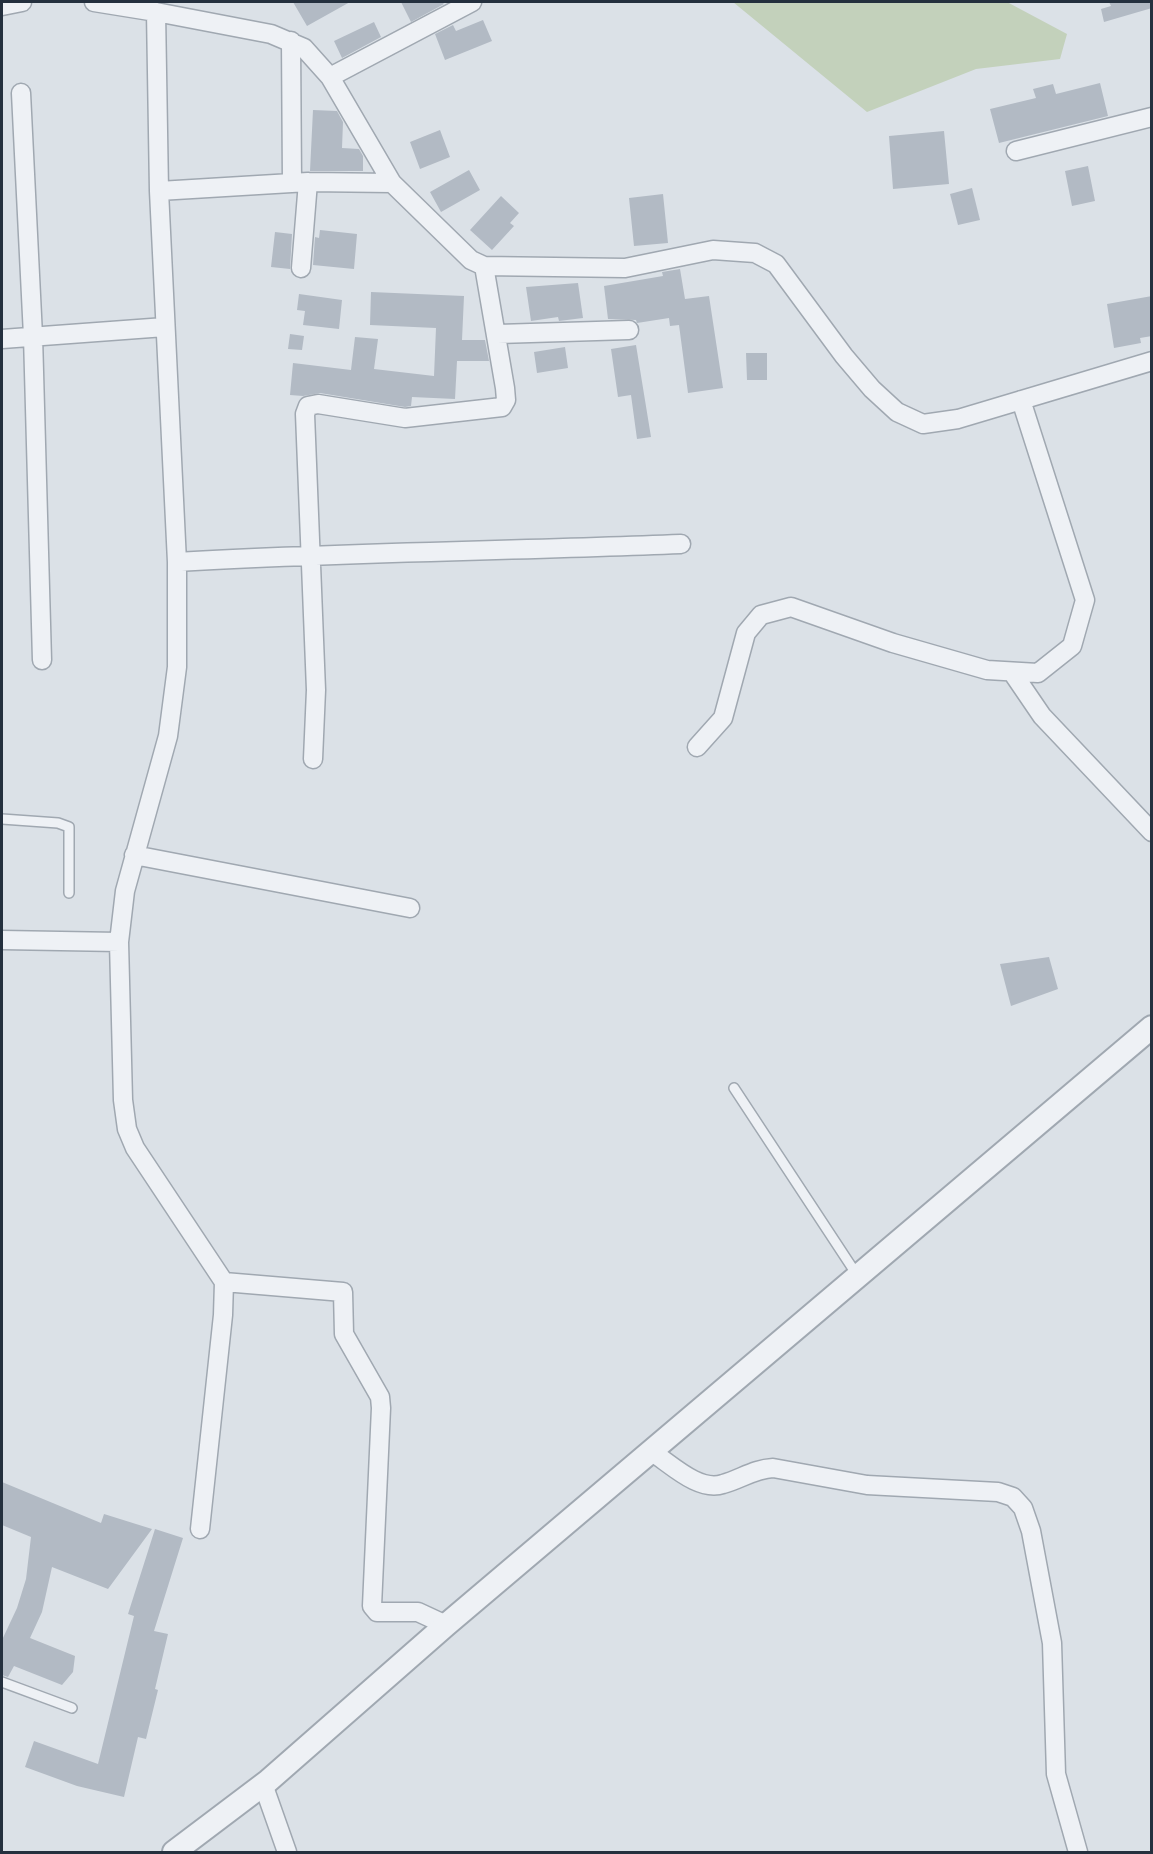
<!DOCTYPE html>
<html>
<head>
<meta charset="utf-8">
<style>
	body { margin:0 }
	#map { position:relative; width:1153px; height:1854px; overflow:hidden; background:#dbe1e7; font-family:Barlow,sans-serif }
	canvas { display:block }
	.frame { position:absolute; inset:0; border:3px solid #24303e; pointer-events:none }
</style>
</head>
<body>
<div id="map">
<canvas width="1153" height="1854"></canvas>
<div class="frame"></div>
</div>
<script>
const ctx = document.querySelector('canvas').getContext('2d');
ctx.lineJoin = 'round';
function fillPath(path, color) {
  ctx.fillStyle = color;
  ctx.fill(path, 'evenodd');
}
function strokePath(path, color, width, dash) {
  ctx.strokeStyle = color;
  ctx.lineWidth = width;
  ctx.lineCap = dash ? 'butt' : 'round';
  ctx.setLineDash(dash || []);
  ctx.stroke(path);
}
fillPath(new Path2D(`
	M733,2H1007L1067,34L1060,59L976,69L867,112Z`), '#c3d1bb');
fillPath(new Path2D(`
	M293,2H350L307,26Z
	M401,2H442L444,4L411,22Z
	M1109,2H1152V8L1104,22L1101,9L1111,6Z
	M483,20L492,41L445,60L435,34L453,25L456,31Z
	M374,22L381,37L342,58L334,41Z
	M1100,83L1108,116L999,143L990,109L1036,98L1033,89L1053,84L1056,94Z
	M313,110L337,111L343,122L342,148L359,149L363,156V171H310Z
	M440,130L450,157L420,169L410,142Z
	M944,131L949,184L893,189L889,136Z
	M1088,166L1095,201L1072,206L1065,171Z
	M469,170L480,190L441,212L430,192Z
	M972,188L980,220L958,225L950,194Z
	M663,194L668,243L634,246L629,198Z
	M501,196L519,213L510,223L514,226L492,250L470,230Z
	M320,230L357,234L354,269L313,265L315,237L319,238Z
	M275,232L292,234L290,269L271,267Z
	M680,269L685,299L709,296L723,388L688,393L679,325L670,326L669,318L637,323L636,320L608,319L604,286L663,276L662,272Z
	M578,283L583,318L559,321L558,317L531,321L526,287Z
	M371,292L464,296L462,340H485L489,361H457L455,399L412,397L411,406L405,407L320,393L303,396L290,395L293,363L351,370L355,337L378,339L374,369L434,376L436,328L370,325Z
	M299,294L342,300L339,329L303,325L305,311L297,310Z
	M1152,296V336L1140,338L1141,343L1114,348L1107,304Z
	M290,334L304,336L302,350L288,349Z
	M636,345L651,437L637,439L631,395L618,397L611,349Z
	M565,347L568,368L537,373L534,352Z
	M746,353H767V380H747Z
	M1049,957L1058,989L1011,1006L1000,964Z
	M2,1482L101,1523L104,1514L152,1529L108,1589L52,1567L42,1612L30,1638L75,1656L73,1672L62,1685L14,1666L8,1677L2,1675V1640L17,1608L26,1579L31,1537L2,1525Z
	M155,1529L183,1538L154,1631L168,1634L155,1689L158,1690L146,1739L138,1737L124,1797L77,1786L25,1767L34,1741L98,1764L134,1616L128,1614Z`), '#b2bac4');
const service = new Path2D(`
	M2,819L58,823L69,827V893
	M734,1088L857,1275
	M2,1682L72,1708`);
const minor = new Path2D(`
	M94,2L156,12L159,191L177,562V667L168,736L125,891L119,942L123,1100L127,1129L135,1148L224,1282L223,1315L200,1529
	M2,6L22,2
	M156,12L271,34L304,48L330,77L392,183L471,260L484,266L625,268L713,250L755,253L776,264L844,356L872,389L897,412L923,424L958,419L1152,361
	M291,41L292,183
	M330,77L472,2
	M21,93L33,336L42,660
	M1016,151L1152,117
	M159,191L308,182L392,183
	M301,268L308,182
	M498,334L629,330
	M2,339L165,327
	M177,562C344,552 513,551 681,544
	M1012,672L1042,716L1152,832
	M697,747L723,718L746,633L761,615L791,607L893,643L987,670L1038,673L1072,646L1085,600L1021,400
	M313,759L316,690L305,414L308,406L318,404L405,418L502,407L506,400L505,388L484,266
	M134,855L410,908
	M2,940L119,942
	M224,1282L343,1292L344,1334L380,1397L381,1408L372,1606L377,1612H418L446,1625
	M652,1452C672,1465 699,1492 723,1484C741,1479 754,1469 773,1468L867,1485L998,1492L1013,1497L1023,1508L1031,1531L1052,1643L1056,1774L1078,1852
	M263,1784L287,1852`);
const tertiary = new Path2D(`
	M174,1852L268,1781L446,1625L1152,1027`);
strokePath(service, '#a0a8b1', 12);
strokePath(minor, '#a0a8b1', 21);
strokePath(tertiary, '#a0a8b1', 26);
strokePath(service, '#eef1f5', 9);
strokePath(minor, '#eef1f5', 18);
strokePath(tertiary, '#eef1f5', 22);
</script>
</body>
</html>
